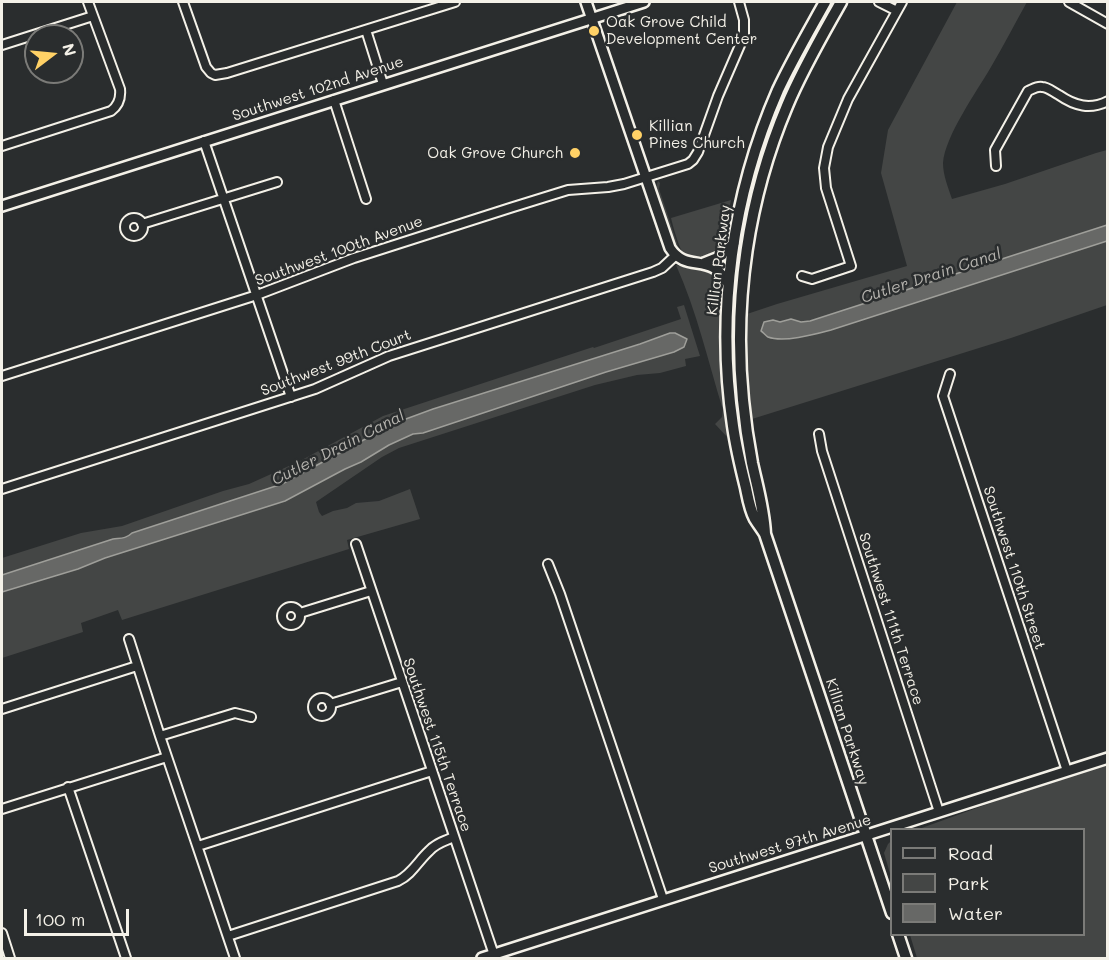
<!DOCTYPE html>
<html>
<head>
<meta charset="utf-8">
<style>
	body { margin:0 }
	#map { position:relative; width:1109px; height:960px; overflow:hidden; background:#2a2d2e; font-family:Mali,sans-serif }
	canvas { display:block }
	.frame { position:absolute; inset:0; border:3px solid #f4f1e8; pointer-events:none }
	.legend { position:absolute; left:890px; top:828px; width:195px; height:108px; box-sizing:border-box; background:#2a2d2e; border:2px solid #7b7b78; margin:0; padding:8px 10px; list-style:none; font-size:18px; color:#f4f1e8 }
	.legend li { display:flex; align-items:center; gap:12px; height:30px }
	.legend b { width:30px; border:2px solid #7b7b78 }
	.north { position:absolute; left:24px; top:24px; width:60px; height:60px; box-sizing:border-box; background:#2a2d2e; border:2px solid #7b7b78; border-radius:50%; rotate:74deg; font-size:16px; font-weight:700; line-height:24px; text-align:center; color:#f4f1e8 }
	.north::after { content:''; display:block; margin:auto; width:21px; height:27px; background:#ffd166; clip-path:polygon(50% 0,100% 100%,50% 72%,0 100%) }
	.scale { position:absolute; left:24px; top:909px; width:105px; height:27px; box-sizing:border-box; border:3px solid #f4f1e8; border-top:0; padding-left:8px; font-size:18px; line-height:21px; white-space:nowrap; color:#f4f1e8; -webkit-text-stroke:4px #2a2d2e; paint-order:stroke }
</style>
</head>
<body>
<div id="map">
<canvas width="1109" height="960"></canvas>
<div class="frame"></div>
<ul class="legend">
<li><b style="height:8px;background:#2a2d2e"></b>Road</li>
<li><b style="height:16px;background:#444645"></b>Park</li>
<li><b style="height:16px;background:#676866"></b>Water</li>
</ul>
<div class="north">N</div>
<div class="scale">100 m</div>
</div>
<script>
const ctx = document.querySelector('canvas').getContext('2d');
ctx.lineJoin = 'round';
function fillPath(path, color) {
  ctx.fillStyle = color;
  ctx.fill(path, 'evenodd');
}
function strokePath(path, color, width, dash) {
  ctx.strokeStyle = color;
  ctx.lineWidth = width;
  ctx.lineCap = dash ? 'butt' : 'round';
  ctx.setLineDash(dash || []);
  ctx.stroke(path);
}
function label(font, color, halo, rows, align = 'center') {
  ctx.font = font + ' Mali,sans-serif';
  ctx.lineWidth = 5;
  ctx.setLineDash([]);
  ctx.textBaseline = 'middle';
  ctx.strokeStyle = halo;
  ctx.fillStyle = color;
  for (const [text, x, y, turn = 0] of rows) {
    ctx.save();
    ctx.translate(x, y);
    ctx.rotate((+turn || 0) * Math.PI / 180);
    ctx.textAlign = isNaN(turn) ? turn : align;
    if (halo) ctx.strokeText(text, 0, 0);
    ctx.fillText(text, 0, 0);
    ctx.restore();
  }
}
fillPath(new Path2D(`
	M957,2H1027C1015,23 1004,45 991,67C977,91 945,136 943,163C943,175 948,187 952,199L1005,184L1096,153L1107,150V305L1011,338L752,419L748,379L747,314L777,304L907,266L881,173L888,130ZM913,288L803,337L775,338L769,337L761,331L764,322L773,320L780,322L791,319L801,323L810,321Z
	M658,181L660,183L659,189L680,252L674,246L669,236L654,192Z
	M731,200L722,247C712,254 691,264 682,251C678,245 673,226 671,218Z
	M676,265L691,269L707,270L718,275L721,288L719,355L723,404L728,438L715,424L722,417L723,410C708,361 697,312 676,265Z
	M684,305L700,356L685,359L686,366L660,373L637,375L595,385L399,448L382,457L316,502L319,512L322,516L333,511L347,508L356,503L379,501L410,489L420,519L347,540L349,549L122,620L118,610L81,623L83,632L2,658V592L78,569L105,558L285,501L345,469L361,462L389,445L413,434L423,433L606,372L678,350L684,347L687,339C671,329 656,338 640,344L433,409L395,423L282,484L132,533C127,538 120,539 113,539L2,575V558L81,533L122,526L223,491L249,484L300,461L383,416L593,347L594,348L681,319L677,307Z
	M1107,765V958H917L910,935L1084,934V830L919,829L1007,797Z
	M891,841V877L884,853L888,844Z`), '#444645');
const water = new Path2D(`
	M1107,225V241L831,330C816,334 784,343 768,337C766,336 763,332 761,331L764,322L773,320L780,322L791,319L801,322L810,321Z
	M670,333H675L687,339L684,347L674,352L606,372L423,433L413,434L389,445L361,462L345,469L285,501L105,558L78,569L2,592V575L113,539C120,538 126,539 132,533L282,484L395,423L433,409L640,344Z`);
fillPath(water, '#676866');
strokePath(water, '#9f9f9a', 1.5);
const minor = new Path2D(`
	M183,2L206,67L211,73L215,75L227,73L455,2
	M879,2L897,11
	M1069,2L1108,24
	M366,30L383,84
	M2,45L93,16
	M334,100L366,199
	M204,141L291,397
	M2,146L111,111C119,105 121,98 120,89L88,2
	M996,166L995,150L1028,91C1033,89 1037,86 1042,87C1048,87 1053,92 1059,95C1075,106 1090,110 1108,101
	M125 227a9 9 0 1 1 18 0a9 9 0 1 1-18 0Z
	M142,224L277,182
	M802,276L812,279L851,266L826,188L824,168L828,147L848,99L902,2
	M950,374L943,396L1067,771
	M2,376L257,295L354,258L510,208L568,190L608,187L624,184L688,164L693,160L698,152L718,96L744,36V20L739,2
	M819,434L822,451L939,812
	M2,489L315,389L389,356L653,272L662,268L676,255
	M356,544L494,955
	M548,564L560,594L663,899
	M282 616a9 9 0 1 1 18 0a9 9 0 1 1-18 0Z
	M300,613L371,591
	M129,639L160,736L235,958
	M313 707a9 9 0 1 1 18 0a9 9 0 1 1-18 0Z
	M330,704L402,682
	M2,709L137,666
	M160,736L235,713L251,717
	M68,787L126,958
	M2,809L167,757
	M198,846L432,771
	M2,933L10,958
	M228,936L398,881C412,874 418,861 429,851C436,843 445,841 454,837`);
const tertiary = new Path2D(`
	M586,2L670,248C687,274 711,251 728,284
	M2,206L644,2
	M704,263L719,257L734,243
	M482,958L1108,758`);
const secondary = new Path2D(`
	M825,2C809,31 792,60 778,90C732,195 716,313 733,426C736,447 741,468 746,488C748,498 750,510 755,519C758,524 762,529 765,534L892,913
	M765,534C764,510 757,486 752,463C748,442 745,421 743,400C733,301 748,198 787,106C802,70 822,36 841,2
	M898,934L906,958`);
strokePath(minor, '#f4f1e8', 12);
strokePath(tertiary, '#f4f1e8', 14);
strokePath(secondary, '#f4f1e8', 15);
strokePath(minor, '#2a2d2e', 8);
strokePath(tertiary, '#2a2d2e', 9);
strokePath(secondary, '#2a2d2e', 10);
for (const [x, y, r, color] of [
	[594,31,6,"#ffd166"],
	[637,135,6,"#ffd166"],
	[575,153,6,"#ffd166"]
]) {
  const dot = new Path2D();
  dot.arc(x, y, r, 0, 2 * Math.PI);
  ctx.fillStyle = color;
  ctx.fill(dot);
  strokePath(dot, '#2a2d2e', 2);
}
label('15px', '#f4f1e8', '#2a2d2e', [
	["Oak Grove Child",606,22],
	["Development Center",606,39],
	["Killian",649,126],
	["Pines Church",649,143],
	["Oak Grove Church",563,153,"right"]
], 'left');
label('15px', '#f4f1e8', '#2a2d2e', [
	["Southwest 102nd Avenue",318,89,-18],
	["Southwest 100th Avenue",339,251,-20],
	["Killian Parkway",719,260,-83],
	["Southwest 99th Court",336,363,-21],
	["Southwest 110th Street",1014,568,72],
	["Southwest 111th Terrace",891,619,72],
	["Killian Parkway",847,732,72],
	["Southwest 115th Terrace",437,745,71],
	["Southwest 97th Avenue",790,844,-17]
]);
label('italic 16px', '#b5b3ae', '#2a2d2e', [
	["Cutler Drain Canal",931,276,-18],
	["Cutler Drain Canal",338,448,-27]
]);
</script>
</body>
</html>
